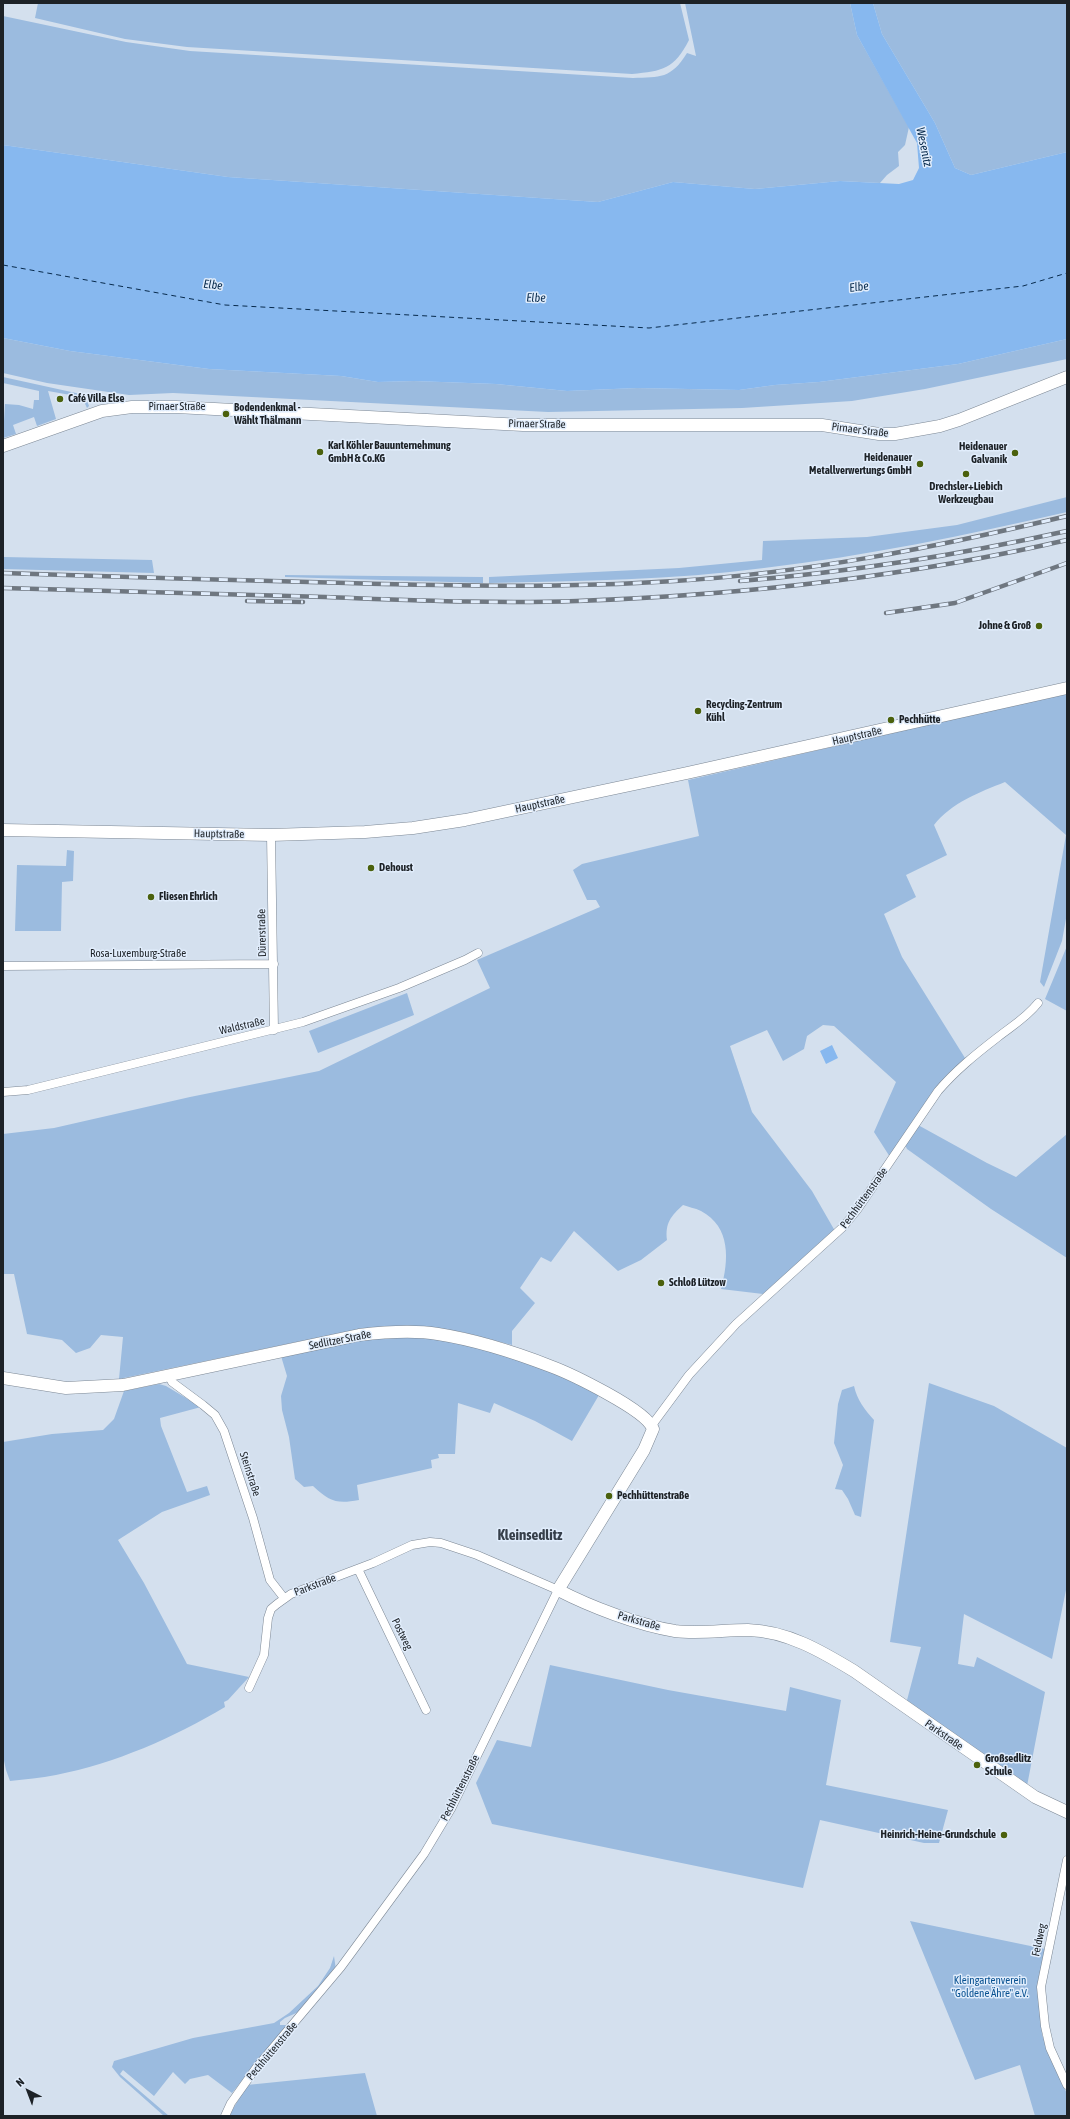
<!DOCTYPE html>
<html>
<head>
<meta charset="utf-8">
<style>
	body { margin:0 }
	#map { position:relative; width:1070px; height:2119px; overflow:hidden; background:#d4e0ee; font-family:"Asap Condensed",sans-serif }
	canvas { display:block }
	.frame { position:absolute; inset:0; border:4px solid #1d2227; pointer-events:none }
	.north { position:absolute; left:8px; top:2071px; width:40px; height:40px; -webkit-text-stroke:3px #e1edfc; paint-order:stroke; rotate:318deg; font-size:11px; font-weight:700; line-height:16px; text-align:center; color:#1d2227 }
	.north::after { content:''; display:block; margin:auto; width:14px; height:18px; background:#1d2227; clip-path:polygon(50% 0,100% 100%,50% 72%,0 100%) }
</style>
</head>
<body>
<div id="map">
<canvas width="1070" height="2119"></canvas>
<div class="frame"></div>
<div class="north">N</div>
</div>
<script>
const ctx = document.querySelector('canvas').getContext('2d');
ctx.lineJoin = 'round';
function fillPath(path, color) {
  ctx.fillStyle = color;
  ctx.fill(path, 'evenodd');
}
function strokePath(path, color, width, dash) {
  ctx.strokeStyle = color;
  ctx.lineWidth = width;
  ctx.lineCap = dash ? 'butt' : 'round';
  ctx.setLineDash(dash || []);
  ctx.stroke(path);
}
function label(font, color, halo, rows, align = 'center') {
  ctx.font = font + ' "Asap Condensed",sans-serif';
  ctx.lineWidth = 3;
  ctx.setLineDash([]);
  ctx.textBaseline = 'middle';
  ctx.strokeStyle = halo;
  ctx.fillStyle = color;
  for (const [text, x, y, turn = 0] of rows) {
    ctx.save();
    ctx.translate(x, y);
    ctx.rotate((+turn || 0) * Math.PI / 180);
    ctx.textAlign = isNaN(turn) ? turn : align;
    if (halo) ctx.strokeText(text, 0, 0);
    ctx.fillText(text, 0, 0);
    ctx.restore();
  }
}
fillPath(new Path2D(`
	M38,3H680L689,40C674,69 663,71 632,74L187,47L125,39L35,18Z
	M685,3H850L857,35L909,127L905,145L898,152L899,166L887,175L880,183L840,181L755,189L673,182L598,202L228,177L3,145V16L126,42L190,51L633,78C660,77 671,79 687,53L696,56Z
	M873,3H1067V152L971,175L955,168L935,123L882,34Z
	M3,338L70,351L209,369L341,376L378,382L414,381L496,384L567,391L637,388L739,390L775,385L819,382L958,364L1067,339V359L925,389L852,401L742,408L548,412L173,393L129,395L47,383L3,373Z
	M3,377L85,395L89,406L87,408L82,397L48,391L56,419L37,426L34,417L13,425L16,434L3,438L5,404L19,405L33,409L34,400H39V391L3,383Z
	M1067,497V512C967,535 866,556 764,568C673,580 581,581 489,583V577L679,568L762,560L763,541L867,537L957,525Z
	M3,557L152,560L154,573L3,569Z
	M285,575L483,577V583L285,577Z
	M1067,693V913L1062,941L1044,987L1040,982L1066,835L1005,782C980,792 951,803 934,825L947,855L906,875L916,897L884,914L902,957L965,1058L935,1088L890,1157L874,1132L896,1082L834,1026L823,1025L807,1036L804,1049L783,1061L767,1030L730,1046L752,1112L812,1191L835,1231L763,1294L721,1289C729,1260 731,1227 701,1211C695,1208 688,1207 683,1205C671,1216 665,1223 667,1240L641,1260L618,1271L574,1231L551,1262L541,1257L520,1288L535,1303L512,1331V1345L462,1332L416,1326L359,1329L119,1379L123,1337L101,1335L90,1348L76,1353L62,1340L27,1334L14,1274H3V1134L54,1128L190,1097L319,1071L490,988L477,960L600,907L596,900H587L573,870L582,864L699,836L688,780Z
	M67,850L74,851L73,881L62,882L61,931H15L17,865L66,866Z
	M1067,946V1011L1045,999Z
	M407,993L414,1015L318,1053L309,1031Z
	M918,1125L987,1163L1016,1177L1067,1134V1258L991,1209L907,1149L905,1145Z
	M436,1337L467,1344L548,1369L599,1395L572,1441L535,1421L494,1403L490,1413L458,1403L455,1454H438L439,1458L431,1460L432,1468L357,1485L359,1500C337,1504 330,1502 313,1486L304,1487L295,1479L289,1437L282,1410L281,1396L287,1376L281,1356L361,1339Z
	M929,1383L994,1406L1067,1448V1585L1052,1659L964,1614L958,1664L974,1667L977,1657L1045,1692L1027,1786L906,1704L921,1647L890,1642Z
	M159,1384L166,1386L201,1407L160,1418L161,1426L187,1492L207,1486L210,1495L162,1512L118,1540L144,1583L187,1664L249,1677L228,1700L224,1702L225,1707C173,1738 116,1763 56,1775C41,1778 25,1779 10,1781L6,1770L3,1756V1442L52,1434L103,1430L114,1419L124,1391Z
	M854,1386C857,1400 865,1410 874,1420L861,1517L855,1515L848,1499L842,1490L835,1489L843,1465L834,1443L838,1404L842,1390Z
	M550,1665L668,1690L786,1711L790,1687L841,1700L826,1785L948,1810L939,1843H924L820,1820L803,1888L492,1824L476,1783L497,1740L531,1747Z
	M910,1921L1045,1949L1039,1986L1042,2035L1067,2094V2116H1035L1020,2065L975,2080Z
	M334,1956L336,1970L303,2010L285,2018L280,2022V2025H287L232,2093L208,2075L190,2079L185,2084L173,2072L154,2096L123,2070L120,2074L169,2116H164L120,2077L112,2067L114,2061L193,2038L274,2023L289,2013L318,1986L330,1968Z
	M365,2073L377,2116H229L247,2085Z`), '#9bbbdf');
fillPath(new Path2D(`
	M850,3H873L882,34L935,123L955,168L971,175L1067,152V339L958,364L819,382L775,385L739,390L637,388L567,391L496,384L414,381L378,382L341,376L209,369L70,351L3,338V145L228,177L598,202L673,182L755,189L840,181L899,184L913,180L919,168L917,143L857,35Z
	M832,1045L838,1058L826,1064L820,1051Z`), '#87b8ef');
strokePath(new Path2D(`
	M3,265L225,305L649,328L1023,286L1067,273`), '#072a4c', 1, [5, 4]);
const street = new Path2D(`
	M271,835L274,1030
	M3,966L274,964
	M3,1092L28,1090L303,1022L399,988L465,960L478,953
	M168,1375L172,1382L203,1405L215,1415L224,1431L253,1518L270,1580L284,1598
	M652,1425L689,1375L736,1324L843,1227L857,1210L938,1091C956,1070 976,1054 998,1037C1012,1026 1026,1018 1038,1003
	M358,1569L426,1710
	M1067,1860L1041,1987L1045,2026L1050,2048L1067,2085
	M225,2116L231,2103L256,2068L341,1967L424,1854L451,1809L558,1590L477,1555L441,1543L430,1542L412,1545L373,1563L291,1594L277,1604L271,1609L268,1618L264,1655L249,1688`);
const secondary = new Path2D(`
	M3,446L102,411L132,407H176L523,425H822L879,434H895L940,426L959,420L1067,377
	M3,830L271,835L365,832L413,828L465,820L687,773L1067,688
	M3,1378L66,1388L123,1385L359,1335C385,1332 413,1330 438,1334C476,1340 514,1352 550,1366C569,1373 647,1410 653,1429L644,1450L558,1590C591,1607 638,1625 675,1631C699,1634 724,1630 748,1630C787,1631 821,1651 854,1671L1035,1797L1067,1812`);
strokePath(street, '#7c8794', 9);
strokePath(secondary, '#7c8794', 13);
strokePath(street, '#fff', 8);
strokePath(secondary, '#fff', 12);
const rail = new Path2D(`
	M3,573C118,577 232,580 347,583C457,586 566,588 675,581C808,573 937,547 1067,516
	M740,581C850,572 959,555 1067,531
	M3,588C110,591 218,594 325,597C409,600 493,604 577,601C742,595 907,577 1067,540
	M247,601L303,602
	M886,613L955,603L1067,563`);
strokePath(rail, '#6f7780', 4.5);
strokePath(rail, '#e1edfc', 3, [9]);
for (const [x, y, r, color] of [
	[60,399,4,"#4b610d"],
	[226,414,4,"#4b610d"],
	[320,452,4,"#4b610d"],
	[1015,453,4,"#4b610d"],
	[920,464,4,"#4b610d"],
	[966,474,4,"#4b610d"],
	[1039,626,4,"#4b610d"],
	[698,711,4,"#4b610d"],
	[891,720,4,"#4b610d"],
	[371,868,4,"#4b610d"],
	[151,897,4,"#4b610d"],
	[661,1283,4,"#4b610d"],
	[609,1496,4,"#4b610d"],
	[977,1765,4,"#4b610d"],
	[1004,1835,4,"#4b610d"]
]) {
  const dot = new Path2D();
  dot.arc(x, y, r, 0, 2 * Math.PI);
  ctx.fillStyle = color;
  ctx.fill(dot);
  strokePath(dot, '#e1edfc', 1.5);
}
label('bold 11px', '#1d2227', '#e1edfc', [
	["Café Villa Else",68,399],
	["Bodendenkmal -",234,408],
	["Wählt Thälmann",234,421],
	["Karl Köhler Bauunternehmung",328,446],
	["GmbH & Co.KG",328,459],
	["Heidenauer",1007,447,"right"],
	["Galvanik",1007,460,"right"],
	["Heidenauer",912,458,"right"],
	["Metallverwertungs GmbH",912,471,"right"],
	["Drechsler+Liebich",966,487,"center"],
	["Werkzeugbau",966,500,"center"],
	["Johne & Groß",1031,626,"right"],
	["Recycling-Zentrum",706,705],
	["Kühl",706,718],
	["Pechhütte",899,720],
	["Dehoust",379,868],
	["Fliesen Ehrlich",159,897],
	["Schloß Lützow",669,1283],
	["Pechhüttenstraße",617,1496],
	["Großsedlitz",985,1759],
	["Schule",985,1772],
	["Heinrich-Heine-Grundschule",996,1835,"right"]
], 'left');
label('11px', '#1d2227', '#e1edfc', [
	["Pirnaer Straße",177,407],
	["Pirnaer Straße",537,424,1],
	["Pirnaer Straße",860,430,7],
	["Hauptstraße",857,736,-13],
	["Hauptstraße",540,804,-12],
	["Hauptstraße",219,834,1],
	["Dürerstraße",262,933,-91],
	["Rosa-Luxemburg-Straße",138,954],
	["Waldstraße",242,1026,-13],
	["Pechhüttenstraße",864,1198,-54],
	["Sedlitzer Straße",340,1340,-11],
	["Steinstraße",250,1474,72],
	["Parkstraße",315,1585,-21],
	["Parkstraße",639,1621,16],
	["Postweg",402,1634,64],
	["Parkstraße",944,1735,35],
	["Pechhüttenstraße",460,1788,-63],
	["Feldweg",1039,1940,-78],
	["Pechhüttenstraße",272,2051,-50]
]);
label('11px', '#085191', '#e1edfc', [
	["Kleingartenverein",990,1981],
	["\"Goldene Ähre\" e.V.",990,1994]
]);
label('italic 12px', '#072a4c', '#e1edfc', [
	["Wesenitz",924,147,78],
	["Elbe",213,285,6],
	["Elbe",859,287,-7],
	["Elbe",536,298,1]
]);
label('bold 15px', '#363f4a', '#e1edfc', [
	["Kleinsedlitz",530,1535]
]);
</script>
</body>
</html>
